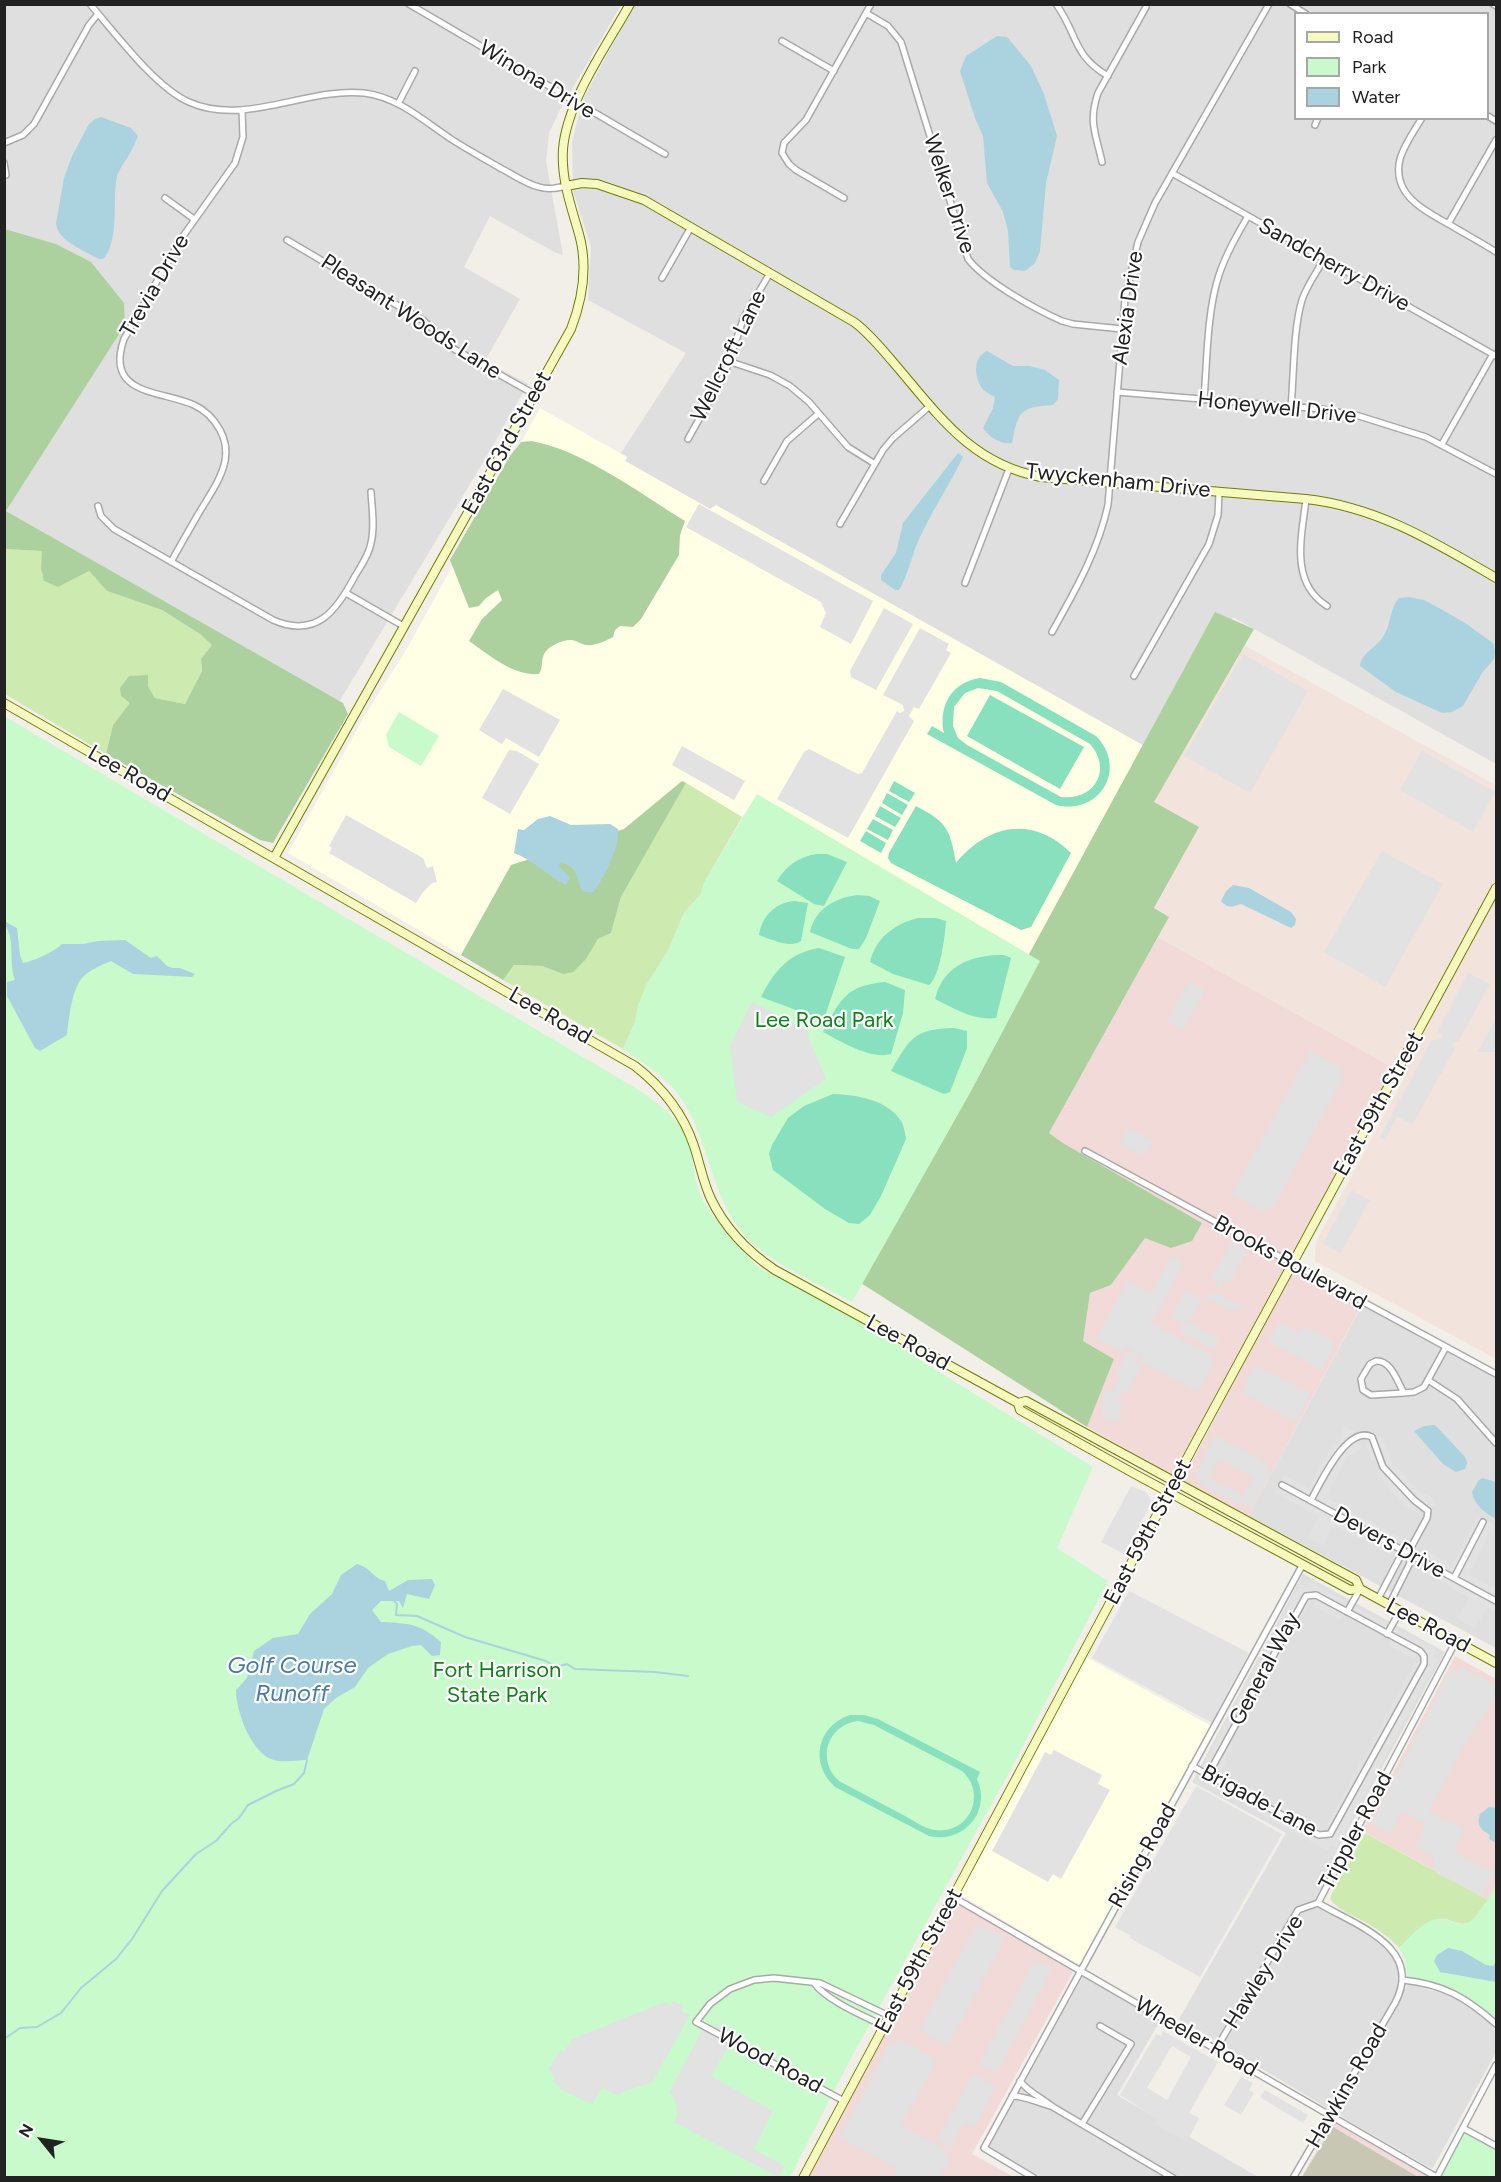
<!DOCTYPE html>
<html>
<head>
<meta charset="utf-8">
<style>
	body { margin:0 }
	#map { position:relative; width:1501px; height:2182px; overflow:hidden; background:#f2efe9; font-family:Figtree,sans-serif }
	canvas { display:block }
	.frame { position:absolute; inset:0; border:6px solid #222; pointer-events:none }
	.legend { position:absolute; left:1294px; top:12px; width:195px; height:108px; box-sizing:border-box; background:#fff; border:2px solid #a7a7a7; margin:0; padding:8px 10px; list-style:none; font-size:18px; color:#222 }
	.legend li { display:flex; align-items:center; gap:12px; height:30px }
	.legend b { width:30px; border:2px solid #a7a7a7 }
	.north { position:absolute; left:12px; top:2110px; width:60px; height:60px; -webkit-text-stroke:4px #fff; paint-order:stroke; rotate:300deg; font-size:16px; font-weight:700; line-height:24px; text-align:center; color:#222 }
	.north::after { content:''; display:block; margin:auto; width:21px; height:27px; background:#222; clip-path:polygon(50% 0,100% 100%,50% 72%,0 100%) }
</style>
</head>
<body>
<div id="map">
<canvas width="1501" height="2182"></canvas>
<div class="frame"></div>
<ul class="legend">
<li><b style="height:8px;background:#f7fabf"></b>Road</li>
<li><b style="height:16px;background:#c8facc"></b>Park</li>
<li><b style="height:16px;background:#aad3df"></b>Water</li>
</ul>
<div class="north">N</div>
</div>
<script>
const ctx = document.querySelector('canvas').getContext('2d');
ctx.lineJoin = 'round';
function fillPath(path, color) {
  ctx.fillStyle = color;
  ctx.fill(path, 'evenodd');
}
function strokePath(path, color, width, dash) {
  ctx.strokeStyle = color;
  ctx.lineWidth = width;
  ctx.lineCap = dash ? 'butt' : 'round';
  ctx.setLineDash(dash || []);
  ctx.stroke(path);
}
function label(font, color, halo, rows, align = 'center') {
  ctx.font = font + ' Figtree,sans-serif';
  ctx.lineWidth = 4.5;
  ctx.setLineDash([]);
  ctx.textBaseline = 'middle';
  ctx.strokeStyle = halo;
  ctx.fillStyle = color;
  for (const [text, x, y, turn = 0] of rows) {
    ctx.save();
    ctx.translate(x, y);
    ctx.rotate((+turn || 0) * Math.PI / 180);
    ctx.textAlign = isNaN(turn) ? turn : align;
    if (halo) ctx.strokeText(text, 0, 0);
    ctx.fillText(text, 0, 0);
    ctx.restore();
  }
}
fillPath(new Path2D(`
	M4,5H621L561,108L549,133L546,161L563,255L554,252L490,216L464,267L520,299L485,361L528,384L494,444L339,702L6,511L125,325L56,244L5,229Z
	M634,5H1496V764L1233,617L1155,752L716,506L710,509L625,461L627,457L621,453L686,353L588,300L591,247L573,191L572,142L583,99ZM1296,14H1488V118H1296Z
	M1362,1305L1496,1378V1648L1249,1516Z
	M1303,1574L1445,1652L1333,1858L1338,1861L1320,1897L1325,1911L1378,1939L1393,1954L1398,1967L1400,1979L1397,1994L1327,2108L1179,2019L1286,1833L1192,1782Z
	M1083,1976L1161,2019L1117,2095L1258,2177H1041L989,2147Z
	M1408,1984L1453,1996L1486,2019L1496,2031V2052L1433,2168L1429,2167L1345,2119L1339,2114L1338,2110Z`), '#e0dfdf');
fillPath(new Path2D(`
	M1158,937L1395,1068L1172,1475L1087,1427L1114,1359L1083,1341L1090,1293L1111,1285L1145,1238L1202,1223L1063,1143L1049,1133Z
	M1293,1269L1361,1306L1249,1516L1182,1481Z
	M1455,1656L1496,1679V1884L1488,1900L1362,1831Z
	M955,1902L1074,1970L972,2154L1014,2177L808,2178Z
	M1333,2122L1429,2177L1301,2178Z`), '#f2dad9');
fillPath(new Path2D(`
	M540,408L627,457L625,461L710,509L716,505L1155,752L1040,961L757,795L742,817L683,781L624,829L511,865L461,955L288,853L365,715L405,652Z
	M1086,1657L1211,1726L1080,1965L959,1894Z`), '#ffffe5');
fillPath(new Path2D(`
	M1244,645L1496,785V1359L1315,1261L1316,1242L1406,1075L1158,937L1168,917L1154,909L1199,827L1153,803Z`), '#f3e3dd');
fillPath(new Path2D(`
	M1333,2127L1418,2177H1302Z`), '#c7c7b4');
fillPath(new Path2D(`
	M5,549L43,551L41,568L89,571L107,591L162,610L200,634L213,645L201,659L202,671L185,704L155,698L148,686L131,703L113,725L106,754L5,694Z
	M686,783L742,817L704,883L701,894L684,913L668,951L647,984L638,1006L635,1022L623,1049L503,980L514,965L542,966L563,974L586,959L598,939L611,933L621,897Z
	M1365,1833L1488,1900C1472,1920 1473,1930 1446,1919L1415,1932L1399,1948C1390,1938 1379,1930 1367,1923C1355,1916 1338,1911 1330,1899L1332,1893Z`), '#cdebb0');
fillPath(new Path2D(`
	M5,229L56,244L91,262L124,303L125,325L6,511L343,703L348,714L273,843L260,840L106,754L113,725L130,703L121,696L120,688L129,676L148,675V686L155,698L185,704L202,671L201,659L212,645L200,634L162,610L107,591L89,571L58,587L44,581L41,568L42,551L5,549Z
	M531,441C581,449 641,494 685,521L680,535L679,555L641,619L633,627L620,626L615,630L613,637C605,641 596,646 586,645C581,644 577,641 572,640C564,639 551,645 546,651C540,658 544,667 539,674C513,676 489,655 469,641L482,619L502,600L498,590L486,598L479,606L469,608L450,560L510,456L521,442Z
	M1215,612L1254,629L1154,802L1199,827L1154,908L1169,917L1049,1133L1063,1143L1202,1223L1192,1241L1171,1248L1145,1238L1111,1285L1090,1293L1083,1341L1114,1359L1087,1427L853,1278Z
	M682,781L686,783L621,897L611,933L598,939L586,959L573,972L563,974L542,966L514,965L503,980L461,955L511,865L624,829Z`), '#add19e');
fillPath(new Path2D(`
	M399,712L439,736L421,766L389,747L386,735Z
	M4,716L639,1090C662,1107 685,1122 691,1152C694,1170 695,1185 703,1201C714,1220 743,1254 760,1268L885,1335L923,1362L1093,1467L1057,1548L1108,1581L1011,1769L850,2060L790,2177H5Z
	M757,794L1040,961L970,1093L852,1302C816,1282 765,1262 740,1230C707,1186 708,1129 674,1089C660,1072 640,1061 623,1049L635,1022L638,1006L647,984L668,951L684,913L701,894L704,883Z
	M1496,1884V2020L1458,1992L1407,1977L1405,1960L1399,1948C1409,1938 1419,1926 1432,1920C1443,1916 1450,1922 1460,1924C1475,1927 1491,1895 1496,1884Z
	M1463,2128L1496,2146V2177L1438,2178Z`), '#c8facc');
fillPath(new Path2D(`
	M980,678L1001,682L1096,736C1128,768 1100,816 1056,805L927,734L932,726L944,733C938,706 952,682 980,678ZM978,688L997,691L1090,744C1113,770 1094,801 1061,797L967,745L958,738L953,726L954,707L965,693Z
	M990,695L1084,747L1060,789L967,736Z
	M894,781L915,793L909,802L889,791Z
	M887,793L908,805L902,815L882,803Z
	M880,806L901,818L895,827L875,816Z
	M916,806C947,822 950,829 956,863C988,824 1033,815 1071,853L1031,927L1021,930L891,863L888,858L889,853Z
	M873,819L893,830L888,840L867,829Z
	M866,831L886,843L881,853L860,841Z
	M817,854H827L847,862L824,906L814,904L777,881C787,865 798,857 817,854Z
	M857,895L869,896L880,901L866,938L859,949H852L810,932C815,909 835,898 857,895Z
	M794,901L808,903L801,941C790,949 771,939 759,935C762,916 775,903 794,901Z
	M918,918H936L946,921C945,936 940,977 929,985L893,974L870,962C876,938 894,924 918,918Z
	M819,948L845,957L825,1016L819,1018L815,1017L761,997C774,971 789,953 819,948Z
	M994,955H1004L1011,958L996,1018C973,1021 954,1008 935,999C943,968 965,958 994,955Z
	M885,982L905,990L903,1013L891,1054C871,1060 840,1041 823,1032C841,999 845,986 885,982Z
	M954,1028L967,1031V1048L950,1092L944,1094L937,1091L891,1071C910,1038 914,1029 954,1028Z
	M833,1094C856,1095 887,1099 901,1121C904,1126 905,1133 906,1139L881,1196L870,1215L859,1224L849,1223L825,1209L773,1170L769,1154L772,1145L788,1118L804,1106Z
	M850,1715H864L878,1719L980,1772L977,1779C992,1812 963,1844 929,1836L835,1787C809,1763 817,1726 850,1715ZM858,1721L874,1725L962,1771C972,1780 976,1792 973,1805C969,1822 952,1833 934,1830C924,1828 914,1821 905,1816C883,1804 861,1793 839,1781C816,1760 827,1725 858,1721Z`), '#88e0be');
fillPath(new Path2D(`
	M699,504L873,601L851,644L820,627L826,613L821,602L686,527Z
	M884,608L913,624L876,690L851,677L850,671Z
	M920,628L949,644L946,650L951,653L919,709L914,707L909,716L914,721L848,838L777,799L804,752L809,749L858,774L862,773L897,711L900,713L904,711L903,705L883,695Z
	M1243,654L1308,691L1250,793L1184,756Z
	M503,689L560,720L539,757L506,738L502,744L479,730Z
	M682,746L745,781L734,800L672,765Z
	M509,750L517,751L539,764L510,814L482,798Z
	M1422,751L1495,792L1473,832L1400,790Z
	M346,815L423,858L427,868L433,866L437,882L432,883L423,892L416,903L329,853L332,848L329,846Z
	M1382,851L1443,884L1385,987L1324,952Z
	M1468,973L1490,984L1458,1042L1455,1041L1452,1046L1455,1048L1413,1124L1397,1117L1385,1140L1380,1137L1431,1041L1440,1039L1443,1035L1438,1031Z
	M1191,982L1205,991L1183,1031L1167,1022L1184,988Z
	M752,1002L808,1031L809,1039L826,1079L771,1117L737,1102L730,1045Z
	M1496,1018V1052H1478Z
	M1310,1051L1342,1068L1339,1073L1344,1076L1272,1210L1266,1207L1264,1212L1232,1194Z
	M1128,1128L1154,1141L1147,1153L1143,1152L1142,1156L1119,1143Z
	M1351,1190L1370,1200L1341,1253L1323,1244Z
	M1231,1242L1247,1251L1230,1283L1225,1280L1221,1289L1215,1286L1217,1280L1212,1277Z
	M1171,1256L1184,1263L1154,1319L1149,1322L1211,1355L1209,1361L1214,1363L1198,1392L1140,1361L1143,1356L1141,1355L1136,1362L1142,1365L1126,1394L1122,1392L1117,1401L1122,1403L1119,1422L1106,1420V1417L1101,1416L1104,1391L1112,1392L1121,1376L1116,1373L1127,1352L1132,1354L1134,1351L1127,1347L1123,1353L1096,1339L1127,1281L1152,1293Z
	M1185,1291L1202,1300L1190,1321L1186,1318L1185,1320L1219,1339L1214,1350L1179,1331L1182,1323L1171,1317Z
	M1216,1293L1245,1308L1231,1311L1203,1297Z
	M1279,1322L1299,1333L1303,1326L1335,1343L1322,1370L1267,1341Z
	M1255,1365L1311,1394L1296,1422L1242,1393Z
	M1344,1427L1356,1432L1361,1448L1347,1458L1326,1496L1310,1487L1333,1443L1338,1445Z
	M1214,1435L1268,1463L1265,1469L1271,1471L1252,1508L1243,1503L1237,1504L1197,1483L1202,1480L1195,1476ZM1219,1459L1253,1477L1243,1495L1210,1478Z
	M1383,1436L1392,1462L1419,1491L1432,1498L1437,1505L1422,1510L1418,1514L1405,1506L1375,1473L1380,1468L1375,1459L1371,1461L1366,1445L1377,1437Z
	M1284,1475L1399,1537L1390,1555L1334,1525L1323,1546L1307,1538L1319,1516L1274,1493Z
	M1131,1486L1146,1492L1152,1502L1124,1554L1101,1542Z
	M1478,1516L1494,1525L1470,1574L1496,1589V1612L1487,1607L1475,1629L1457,1618L1469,1598L1420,1570L1429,1552L1452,1565Z
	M1309,1582L1435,1650L1433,1656L1438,1659L1336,1848L1330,1846L1328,1851L1201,1781L1202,1778L1198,1776L1300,1584L1307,1586ZM1311,1600L1316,1601L1313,1605L1340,1620L1343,1614L1390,1640L1388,1645L1414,1659L1416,1655L1420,1659V1663L1415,1662L1326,1827L1329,1829L1326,1833L1322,1832L1324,1828L1223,1774L1220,1778L1216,1775V1770H1221L1233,1747L1228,1744L1240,1721L1245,1723L1288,1645L1284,1642L1299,1614L1303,1615Z
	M1129,1591L1249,1653L1212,1723L1092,1658Z
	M1461,1667L1496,1685V1702L1492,1701L1479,1725L1472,1731L1429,1811L1464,1829L1454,1852L1494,1872L1481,1896L1435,1872L1433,1857L1415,1846L1426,1824L1402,1812L1390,1834L1371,1824L1451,1668L1458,1673Z
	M1054,1750L1102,1775L1098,1784L1110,1790L1061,1879L1053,1874L1048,1882L992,1851L1045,1752L1051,1755Z
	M1196,1786L1282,1834L1200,1977L1130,1938L1131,1936L1115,1927Z
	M982,1926L1005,1938L948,2046L919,2030L975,1927Z
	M1035,1960L1052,1969L997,2073L979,2064Z
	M674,2001L684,2006L681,2011L690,2015L652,2082L622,2092L619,2096L602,2088L592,2104L562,2090L555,2083L554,2075L548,2070L561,2050L564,2052L572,2039L665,2002L670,2005Z
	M706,2023L714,2028L716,2024L735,2035L711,2076L773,2111L754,2149L784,2166L778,2177L674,2122L677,2116V2106L670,2091Z
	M1163,2031L1218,2062L1189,2113L1199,2118L1187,2142L1155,2125L1156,2118L1120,2095L1156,2034L1161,2036ZM1172,2046L1191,2057L1167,2100L1147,2088Z
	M900,2039L937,2060L901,2125L948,2151L945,2156L950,2159L940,2177H893L898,2169L839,2137L891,2041L897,2044Z
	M973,2074L996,2086L974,2127L965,2122L951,2147L937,2139Z
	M1241,2077L1253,2083L1249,2090L1254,2093L1241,2115L1224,2105Z
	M1265,2090L1308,2115L1303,2123L1260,2097Z`), '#e2e2e2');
fillPath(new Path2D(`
	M997,36L1007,37L1031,66L1044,94L1057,136L1046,183L1040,251L1035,263L1025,271L1014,270L1010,267L1008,231L1003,212L987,183L983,136L975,118L960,71L966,56Z
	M101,117L131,128L138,136C135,142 133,148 130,153C125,163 117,170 116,182C113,203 119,243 103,259H99C85,251 57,241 56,223L64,178L72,156L89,124L95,119Z
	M987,351L1013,366H1030L1045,370L1059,380L1058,399L1053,405C1021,407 1018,410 1012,443C1001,445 989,437 983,428L993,408L995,397C989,394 983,391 980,385C974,373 974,357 987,351Z
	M958,453L963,457C950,484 933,509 920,537C912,554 909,573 899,590H895L881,580V575L896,553L903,523Z
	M1409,597L1424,600L1439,608L1465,623L1493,643L1495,651L1494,659L1482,673L1463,706L1452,712L1442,713L1396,692L1360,666C1361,653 1377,647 1383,637C1392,624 1389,609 1399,598Z
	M550,816L571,825L610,824L618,829C619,850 605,875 594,892C569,896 588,867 560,863L559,866L570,878L566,885C548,876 533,860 514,853L518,829L524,830L538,819Z
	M1233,885L1249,888L1291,912L1296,919L1295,925L1291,928L1241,904C1232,907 1228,909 1221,901L1226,891Z
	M6,922L17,928L20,955L23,963C34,961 54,952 62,944H83L98,941L125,940L151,958L157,956L167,966L172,968H180L195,974L192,977L133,974L111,961C102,965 92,969 85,975C72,985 69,1018 67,1035L40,1051L35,1048L7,996V982L15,980C8,962 16,940 5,925Z
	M1435,1425L1465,1457L1467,1463L1465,1469L1456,1472L1443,1464L1414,1431L1424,1426Z
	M1483,1478L1496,1482V1519C1484,1512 1475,1506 1472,1492L1479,1480Z
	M357,1564C373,1569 371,1577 385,1581L389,1591L408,1580L432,1579L435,1585L429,1599L407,1594L403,1608L399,1601H381L372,1610L381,1622C409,1624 418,1622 441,1642L440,1655L432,1656L421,1645L412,1646L388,1654L368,1668L355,1687L336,1698L324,1709L307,1760C297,1760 284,1763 274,1760C251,1754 236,1711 236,1690L247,1678L254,1651L273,1638L298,1634L310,1614L332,1594L341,1575Z
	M1489,1807L1496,1808V1843L1489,1839L1490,1835C1481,1830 1476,1825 1480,1814Z
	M1448,1948L1462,1951L1486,1965L1493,1966L1496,1962V1982L1440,1972L1434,1961L1437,1955Z`), '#aad3df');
strokePath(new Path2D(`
	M394,1601L397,1604L396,1615L417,1616L465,1637L546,1661L556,1667L567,1664L575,1669L655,1672L688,1676
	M4,2039L20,2028L37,2027L61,2013L81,1988L116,1959L132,1939L162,1891L196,1854L216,1841L231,1824L239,1818L248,1805L276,1791L294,1784L304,1773L307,1760`), '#aad3df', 2);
const street = new Path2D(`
	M90,4C115,33 156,88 189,102C245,127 307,87 364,93C398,97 424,121 451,139C468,150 485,159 502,169C514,175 526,184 539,187C548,190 557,188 566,186
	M409,4L665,154
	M1056,4C1078,34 1072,55 1108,76
	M1290,4L1306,14
	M1493,4L1496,6
	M866,13L888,26L901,42L968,259C986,282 1035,309 1062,321L1073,324L1122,329
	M782,41L834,71
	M398,104L415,71
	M1488,116L1496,121
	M1422,118C1414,131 1404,145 1400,159C1391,196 1427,212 1452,226C1467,235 1482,243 1496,252
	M1315,125L1318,118
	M4,143L23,135L34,124L89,25L98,14
	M1102,162C1096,134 1088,122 1098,93L1146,7
	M4,163L6,175
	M1172,173L1496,356
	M165,198L194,219
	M844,198L796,170L789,164L782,153L784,143L806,120L871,4
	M1448,224L1496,140
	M287,240L424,321L454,349L534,394
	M662,278L691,227
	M728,361L770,375L790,386L809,402L848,447L875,464
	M1117,392L1321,409L1359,416L1426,437L1496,474
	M1204,400C1207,361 1207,311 1219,275C1226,254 1237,235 1248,216
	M1291,407C1294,375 1293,330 1302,300C1307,285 1317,272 1324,259
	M688,439L725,373L744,317L770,273
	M1442,444L1493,354
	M764,481L787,441L818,414
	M1306,499C1302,536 1289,582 1327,606
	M98,506L101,516L114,529L273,620C317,639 337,610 355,576C361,566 369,555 371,543C375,527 372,509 371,492
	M840,524L883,450L893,438L931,405
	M171,562C179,547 188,532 196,518C206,500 221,481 225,461C227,450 225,439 220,430C214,419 205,410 194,405C161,390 104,396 124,339L181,239L235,163L243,137L242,110
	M965,583L1009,469
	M346,593L405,627
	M1052,632C1075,591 1098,551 1108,505L1125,299L1138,242L1155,203L1269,4
	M1134,676L1209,544L1218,515L1219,492
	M1085,1151L1496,1374
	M1376,1361C1391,1360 1397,1381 1404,1393L1371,1395L1363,1390L1361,1379L1370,1364Z
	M1428,1380L1457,1399L1496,1443
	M1404,1393L1414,1392L1424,1387L1446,1347
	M1282,1485L1496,1601
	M1311,1500C1320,1484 1347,1424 1372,1437L1383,1467L1414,1500L1428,1511L1427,1518L1408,1553L1410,1563L1389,1605
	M1454,1578L1483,1522
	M1378,1599L1400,1557L1408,1553
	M1347,1612L1360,1589
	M1387,1634L1400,1611
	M1192,1766L1208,1775L1319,1835L1330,1834L1424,1664V1656L1420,1651L1316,1595L1306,1596L1208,1775
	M953,1897L1438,2178
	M1403,1980C1443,1984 1467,1998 1496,2024
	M814,1983C827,2001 864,2016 884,2026
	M1216,2049L1298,1910L1318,1903
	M1020,2081C1028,2092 1042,2098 1053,2107L1173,2178
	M1012,2096C1026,2096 1038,2103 1051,2106
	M844,2101L696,2022L710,2004L730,1989L754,1980L774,1978L820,1983L889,2016
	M1082,2124L1131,2044L1100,2026
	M1463,2128L1496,2146
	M1437,2177L1496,2065
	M1034,2178L984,2148L1303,1564
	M1293,2178L1395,2003C1425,1947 1355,1925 1318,1903L1456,1641`);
const secondary = new Path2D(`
	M566,186L582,183L597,184L644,200L854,322C869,333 881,348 893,362C937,413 970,464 1041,477L1306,499C1378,507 1436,543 1496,578
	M4,703L635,1066C662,1087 683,1113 694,1146C700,1164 703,1182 711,1199C725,1228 748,1252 775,1270L1018,1403L1020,1410L1133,1473L1350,1590L1360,1589L1496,1663
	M274,858L571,329C583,298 588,266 579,234C571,206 561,179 563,149C567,101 606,47 630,4
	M1018,1403L1026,1401L1356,1580L1360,1589
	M803,2178L1199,1436L1496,888`);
strokePath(street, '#a9a9a9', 8);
strokePath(secondary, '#707d05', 10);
strokePath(street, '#fff', 5);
strokePath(secondary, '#f7fabf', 8);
label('22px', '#222', '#fff', [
	["Winona Drive",537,80,31],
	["Welker Drive",949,194,72],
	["Sandcherry Drive",1334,265,29],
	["Trevia Drive",155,286,-60],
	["Alexia Drive",1128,308,-82],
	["Pleasant Woods Lane",411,317,33],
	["Wellcroft Lane",729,356,-64],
	["Honeywell Drive",1277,408,6],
	["East 63rd Street",507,443,-61],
	["Twyckenham Drive",1118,481,6],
	["Lee Road",129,774,30],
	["Lee Road",550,1016,30],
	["East 59th Street",1379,1104,-61],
	["Brooks Boulevard",1290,1263,29],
	["Lee Road",908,1343,29],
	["East 59th Street",1148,1532,-62],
	["Devers Drive",1389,1543,29],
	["Lee Road",1428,1626,28],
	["General Way",1265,1669,-62],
	["Brigade Lane",1259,1801,28],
	["Trippler Road",1356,1831,-62],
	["Rising Road",1143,1856,-61],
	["East 59th Street",919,1961,-62],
	["Hawley Drive",1264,1972,-58],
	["Wheeler Road",1196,2037,30],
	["Wood Road",770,2061,28],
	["Hawkins Road",1347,2086,-60]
]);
label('22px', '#0c8416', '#fff', [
	["Lee Road Park",824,1021],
	["Fort Harrison",497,1671],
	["State Park",497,1696]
]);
label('italic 24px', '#4a7aab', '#fff', [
	["Golf Course",292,1666],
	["Runoff",292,1694]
]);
</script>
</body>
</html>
